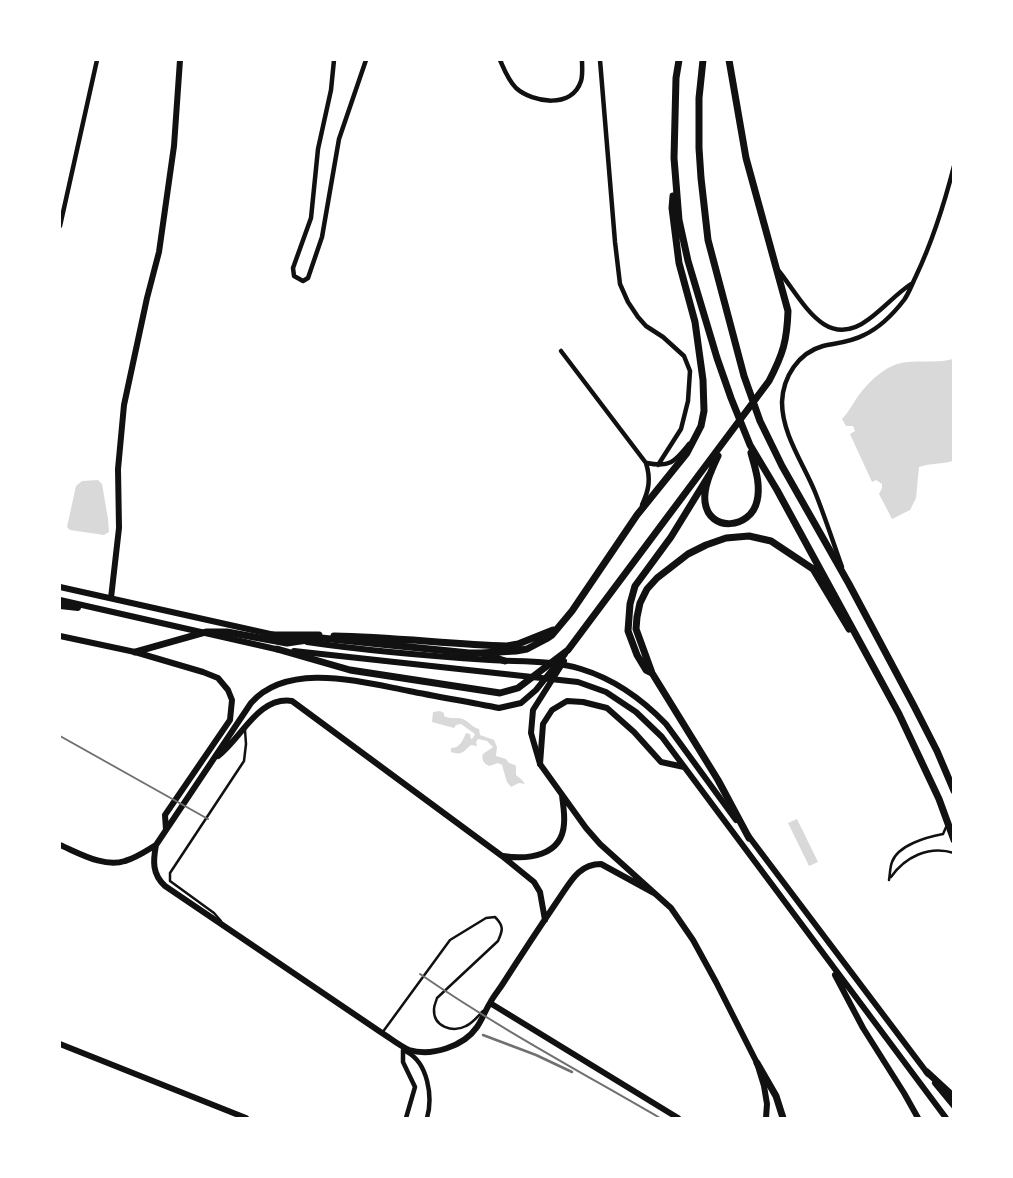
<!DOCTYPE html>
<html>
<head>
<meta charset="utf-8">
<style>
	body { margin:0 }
	#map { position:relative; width:1013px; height:1178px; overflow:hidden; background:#fff; font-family:"Asap Condensed",sans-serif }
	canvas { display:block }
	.frame { position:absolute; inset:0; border:61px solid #fff; pointer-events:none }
</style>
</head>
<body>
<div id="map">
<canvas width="1013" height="1178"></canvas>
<div class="frame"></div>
</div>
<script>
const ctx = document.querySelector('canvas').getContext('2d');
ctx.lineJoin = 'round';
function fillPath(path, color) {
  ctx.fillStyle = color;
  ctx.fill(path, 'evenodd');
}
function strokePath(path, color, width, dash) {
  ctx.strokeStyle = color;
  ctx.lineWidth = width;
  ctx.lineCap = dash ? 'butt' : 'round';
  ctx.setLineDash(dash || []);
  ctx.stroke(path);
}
fillPath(new Path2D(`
	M953,359V461C942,464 931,463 919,467L916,498L910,510L892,519L879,494L882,488V484L876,480L872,482L850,434L855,431L853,426H846L842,419C851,410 854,400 862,391C870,381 884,368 897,364C915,359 935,364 953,359Z
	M98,480L102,484L108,519L109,532L104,535L70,530L67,527L76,486L82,481Z
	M440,711L444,713V716C451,720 458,716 465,720C471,724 472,727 479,729L480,735L494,740L497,747L496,756L506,759L509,763L515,765L516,767V775L522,780L525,784L519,783L511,787L507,782L502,765L498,763L489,766C484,764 481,759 483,754L493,747L487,741L478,739L476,742L477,746L471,745C463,751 463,756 451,752V748C460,748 463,740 466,733L470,734L471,739L473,738L475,734L461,724L456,725L454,728L432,722L433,712Z
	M797,819L818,862L809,866L788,823Z`), '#d9d9d9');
strokePath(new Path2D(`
	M891,877C905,857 929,845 954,853
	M889,880C890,874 890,867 892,862C898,845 927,837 943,834L947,825
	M221,921L214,913L170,881V873L244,761L246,744L245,730
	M382,1033L450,940L486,918L495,917C504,926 503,930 498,941L437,998C436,1002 434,1005 434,1009C433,1027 453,1033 466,1026C473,1023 478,1016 483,1011`), '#111', 2.5);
strokePath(new Path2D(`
	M334,60L331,90L318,149L311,218L293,268L294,276L303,281L308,278L322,237L339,139L366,60
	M500,60C504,69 508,80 516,88C533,103 572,109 581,81C583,75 582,66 582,60
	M600,60L615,242L620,284L628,302L638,317L646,326L663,337L684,356L690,371L688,401L681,429L658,465
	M60,226L97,60
	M778,270C802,299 825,353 869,319C884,308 896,294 911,284
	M561,351L646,463C651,479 649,490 642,505
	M647,463C671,468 675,461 689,444
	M842,567C833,542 825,517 815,492C803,463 782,434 782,402C783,377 798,353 823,346C837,343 851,342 864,335C879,328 894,313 904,300C909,293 912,284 916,276C933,240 944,205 954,166
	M403,1050V1062L415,1087L406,1118
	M407,1052C428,1063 433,1097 427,1118`), '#111', 4.5);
strokePath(new Path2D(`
	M111,598L119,528L118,469L124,405L147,298L159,252L174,146L180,60
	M60,636L135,652L203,672L218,678L228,690L232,700L230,720L165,815L166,830
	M564,661L533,710L531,733L540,764L586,828L600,844L671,908L693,940L716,982L757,1063L764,1086L767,1104L766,1118
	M218,756C241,739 258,696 292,701L502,856L534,882L540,892L545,920
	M60,845C79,853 104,868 125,861C136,858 146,851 156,845L251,703C288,661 361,682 409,691C439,697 469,702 499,708L521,703L536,690L565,654
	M156,845C153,861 152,874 165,886L382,1033C390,1038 400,1046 409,1050C432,1057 464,1046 477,1027C482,1020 485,1011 490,1003C493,997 498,991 502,985C520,957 539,928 558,900C570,883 578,864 601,864L654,893
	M503,856C528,860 562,856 564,824C565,814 563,805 562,795
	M490,1003L678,1118`), '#111', 6);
strokePath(new Path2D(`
	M60,587L297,640
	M60,600L280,650
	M60,606L78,608
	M307,642C368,651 429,656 490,660C519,662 552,660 581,669C614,679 642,699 666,724L736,820
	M294,651L578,682L606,692L636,712L662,737L946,1118
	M540,764L543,724L552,710L567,701L583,702L607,708L634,732L661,762L684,767
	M747,834L928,1074
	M835,975L863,1028L904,1093L918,1118
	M60,1044L246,1118
	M935,1083L954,1106`), '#111', 6);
strokePath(new Path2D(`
	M679,60L676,78L674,158L679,220L688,261L717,358L731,398L750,445L777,490L899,714L939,799L954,840
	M703,60L699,98V148L701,178L708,240L744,376L760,421L782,466L849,584L914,706L937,751L954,791
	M718,456C712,469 703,487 705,502C709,533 751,529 757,501C761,484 755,468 751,453
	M269,635H319
	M334,636C392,637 449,644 507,646L518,644L553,630
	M277,649L350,670L500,693L518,688L568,650L769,381C783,354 787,341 788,311L746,158L729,60
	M135,652L206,632H227L287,643L321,638L469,653H481L505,661
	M481,653L516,651L527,649L546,639L552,635L572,611L637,515L687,453L701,426L704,411L703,380L695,322L679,263L672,208L673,196
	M650,672L646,670L637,655L628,631L630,604L635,586L671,537L711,472
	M749,838L718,780L652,673L636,629L637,617L640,603L647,589L657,578L688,554L706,545L726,538L749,536L771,541L813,569L849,629
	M757,1063L776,1096L783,1118
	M927,1072L954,1097`), '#111', 7);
strokePath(new Path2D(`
	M60,736L208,819
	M420,974C497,1027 579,1071 660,1118`), '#707070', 2);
strokePath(new Path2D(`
	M483,1035L536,1055L572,1072`), '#707070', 2.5);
</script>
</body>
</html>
